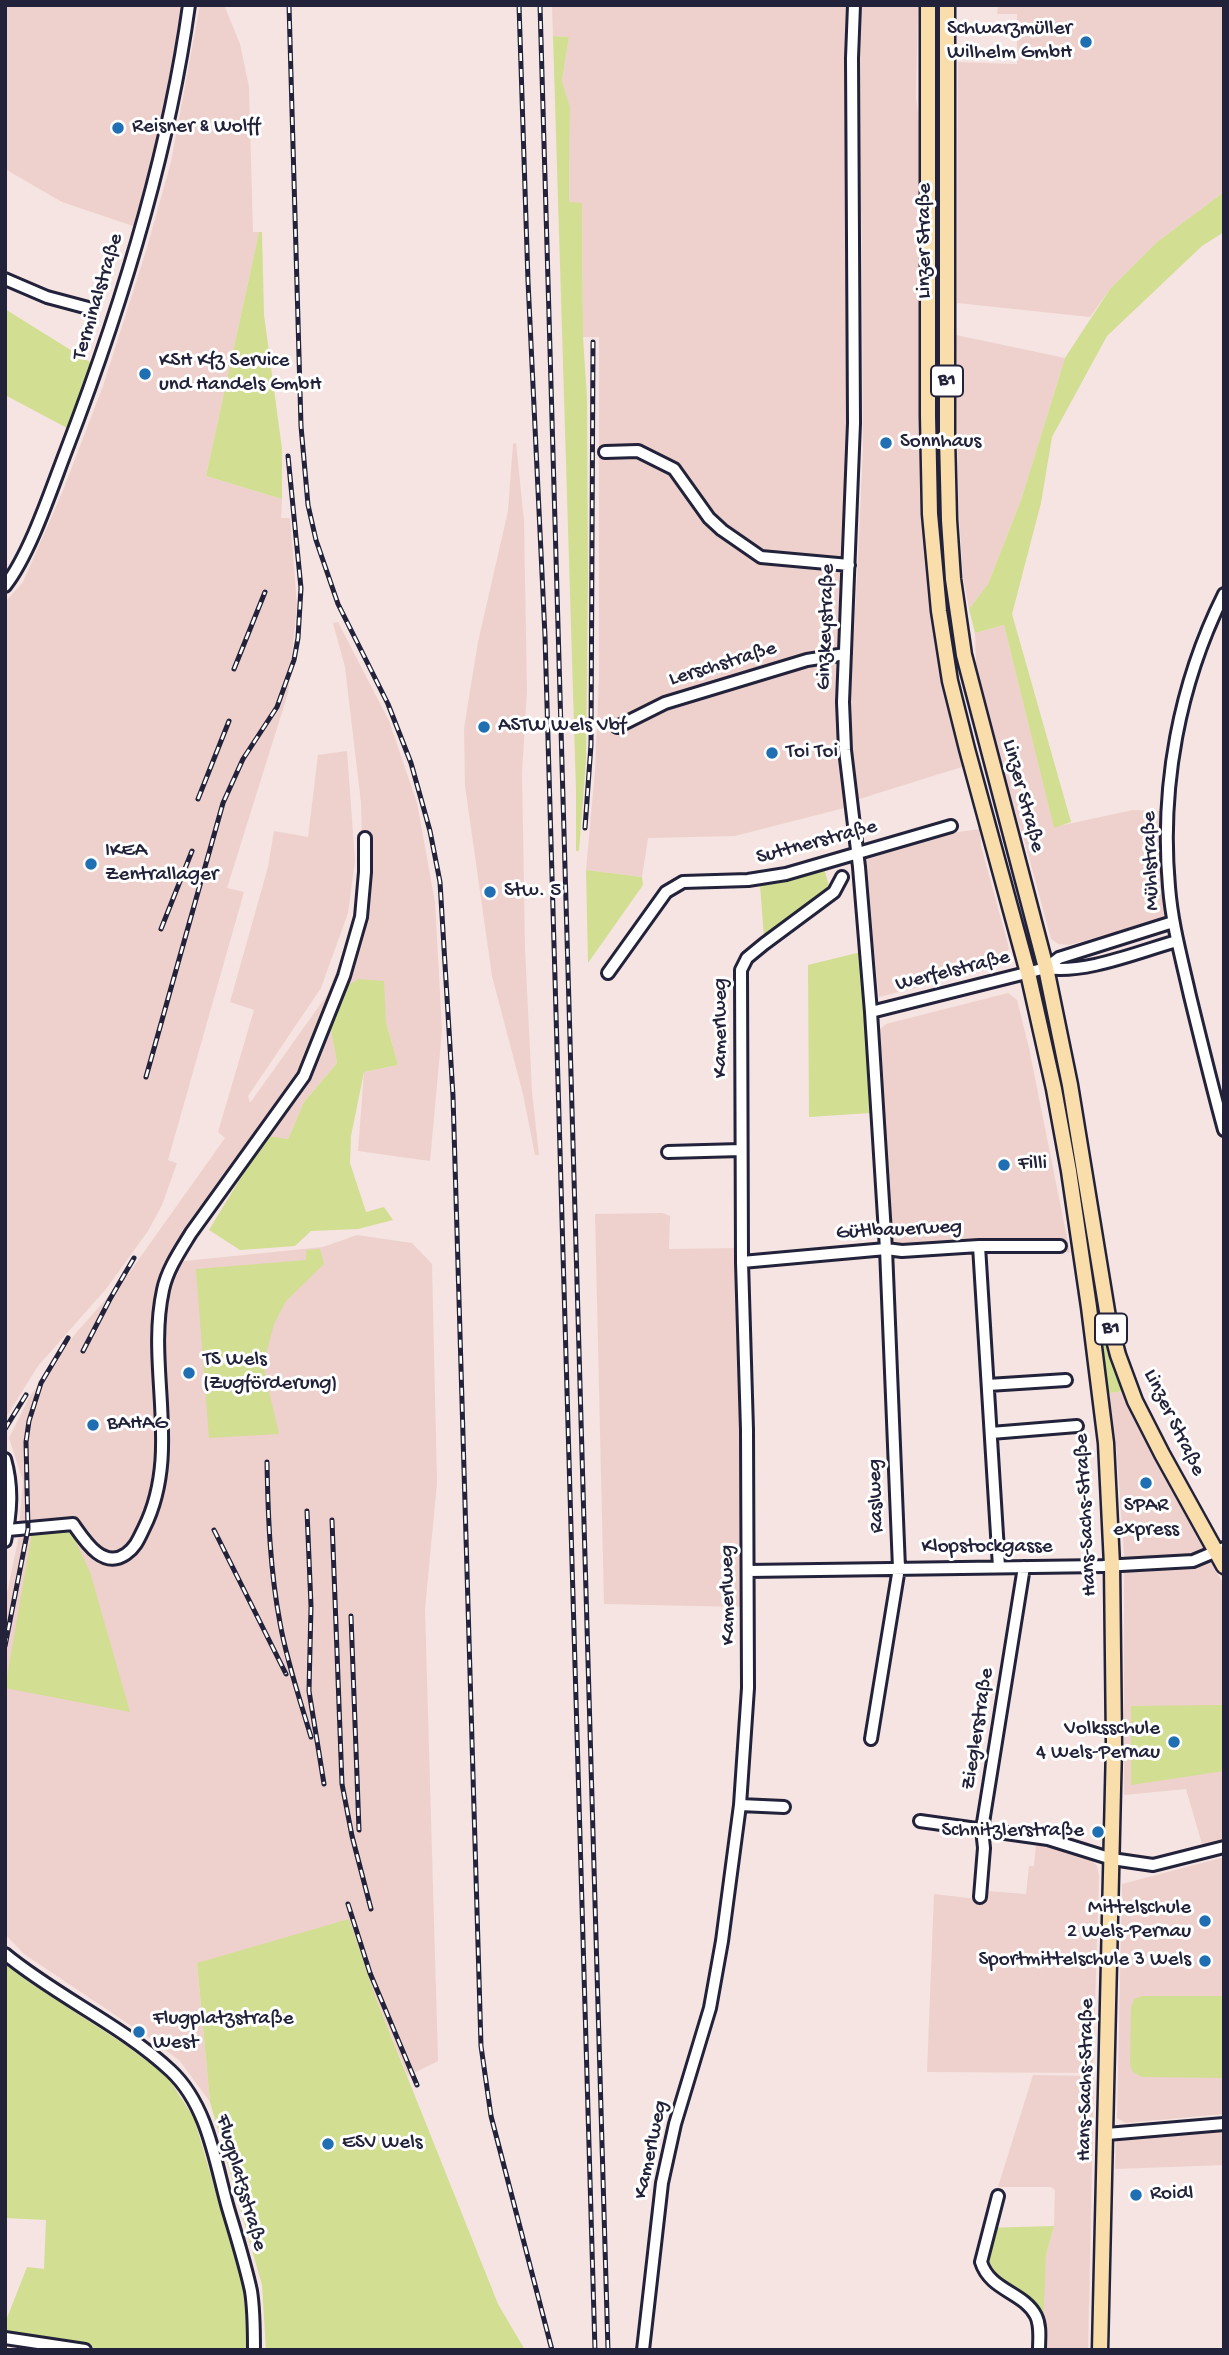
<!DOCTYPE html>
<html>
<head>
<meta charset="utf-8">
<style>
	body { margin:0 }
	#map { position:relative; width:1229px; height:2355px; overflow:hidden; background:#f5e4e1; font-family:"Gochi Hand",sans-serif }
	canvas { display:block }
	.frame { position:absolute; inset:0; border:7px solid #22223b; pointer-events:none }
</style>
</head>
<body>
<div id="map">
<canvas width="1229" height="2355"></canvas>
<div class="frame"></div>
</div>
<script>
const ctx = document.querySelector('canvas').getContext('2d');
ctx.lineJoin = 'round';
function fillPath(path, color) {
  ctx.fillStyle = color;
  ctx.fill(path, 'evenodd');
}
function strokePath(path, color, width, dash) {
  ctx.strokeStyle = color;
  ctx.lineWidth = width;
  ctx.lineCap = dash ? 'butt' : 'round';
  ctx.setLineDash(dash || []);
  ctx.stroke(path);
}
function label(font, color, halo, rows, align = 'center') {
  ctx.font = font + ' "Gochi Hand",sans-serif';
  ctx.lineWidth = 6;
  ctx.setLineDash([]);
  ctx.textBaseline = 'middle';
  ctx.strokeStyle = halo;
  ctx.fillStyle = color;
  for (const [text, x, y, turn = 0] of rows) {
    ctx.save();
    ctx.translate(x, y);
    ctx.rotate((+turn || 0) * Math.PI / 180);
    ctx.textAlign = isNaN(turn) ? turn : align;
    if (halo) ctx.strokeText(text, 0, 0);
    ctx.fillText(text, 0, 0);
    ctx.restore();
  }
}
fillPath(new Path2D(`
	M5,5H181L171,74L136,227L62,202L5,169Z
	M200,5H224L240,44L249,87L253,232H259L206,476L282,499L281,518H290L297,605L288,693L227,888L244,892L168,1160L177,1163L162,1205L148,1231L106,1289L38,1366L5,1419V602L23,582L62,493L103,386L146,251L171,162Z
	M552,5H847L845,47L848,437L840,640L836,689L838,753L844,808L735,836L648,838L642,877L586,870L595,771L599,678V337H583L582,203H569L570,108L562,81L569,37L553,36Z
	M860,5H918L916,97L921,138L922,487L932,615L965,766L856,800L851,739L850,692L857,580L863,447L862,244L858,109Z
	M998,5H1224V192L1157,242L1110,289L1090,317L957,303L958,62L1017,64V14H997Z
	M956,335L1065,358L1021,500L988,584L969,609L963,577L958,500Z
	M516,443L524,521L527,690L522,773L525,949L532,1092L539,1155H535L523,1094L492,976L465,786L464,728L478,642L508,511L513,444Z
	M338,622L389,721L417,803L435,902L442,1030L430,1161L358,1151L364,1072L398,1065L386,1022L383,981L329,1019L337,1063L304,1102L288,1139L266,1137L175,1262L323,1247L357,1235L412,1243L432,1264L437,1483L425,1609L438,2061L408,2076L375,1996L197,1963L210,2102L180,2061L151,2039L24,1954L5,1934V1603L18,1540L23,1481L9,1438L30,1396L76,1333L129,1273L225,1138L218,1132L254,1010L230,1002L268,867L274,831L308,837L318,755L347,751L355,861L348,913L321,988L248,1096L250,1103L327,995L352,932L363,881L361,803L345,667L333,623Z
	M1004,625L1054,827L1133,810L1162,811L1161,872L1168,917L1069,945L1058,944L1051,939L1026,846L993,742L976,664L975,633Z
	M980,829L981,846L1009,948L1004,960L991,969L879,997L864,858L936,835Z
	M1008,993L1017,1000L1029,1048L1070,1253L1057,1249L981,1248L889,1255L883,1086L879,1030L886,1024Z
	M662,1213L670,1216L669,1249L738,1248L742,1391L743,1607L604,1604L595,1214Z
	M1124,1391L1164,1477L1224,1585V1839L1202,1844L1186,1789L1124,1795V1553L1116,1443L1109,1393Z
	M1036,1844L1091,1859L1097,1866L1099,1876L1093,2073L927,2072L934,1894L977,1899L987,1891L1026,1894L1029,1866H1034Z
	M1221,1858L1224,1860V2114L1126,2123L1117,2118L1122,1884Z
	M1033,2075L1094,2076L1088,2350H1035L1046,2255L1054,2226L1055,2190L1051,2187H998Z
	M1224,2131V2165L1115,2169L1116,2137Z`), '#eed1cc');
fillPath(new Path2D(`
	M553,36L569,37L562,81L570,107L569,202L582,203L583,337L587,398L588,577L586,760L579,851H576V790Z
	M1224,192V232L1202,246L1107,336L1052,437L1041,503L1012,614L1071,822L1054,828L1004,625L975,633L969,609L988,584L1021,500L1065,358L1110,289L1157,242Z
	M259,232H262L264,315L282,449V499L206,476Z
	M5,309L93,364L69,429L5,395Z
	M824,868L830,890L764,937L760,885Z
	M586,870L642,877L643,885L588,963Z
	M861,952L870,1113L809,1117L808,965Z
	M359,979L384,981L386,1022L398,1065L364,1072L351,1136L350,1163L366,1212L384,1207L393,1220L358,1229L311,1231L295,1246L240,1250L209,1230L266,1136L288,1139L304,1102L337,1063L329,1019L344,987Z
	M320,1249L324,1264L286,1301L274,1324L263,1365L279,1434L209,1438L196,1269L306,1260V1250Z
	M1090,1250C1097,1299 1106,1345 1124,1391L1109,1393L1087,1251Z
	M70,1529L90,1572L130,1712L5,1688L32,1532Z
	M1223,1705L1224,1771L1131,1785V1706Z
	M349,1919L375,1996L498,2304L525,2350H266L262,2285L210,2102L197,1963Z
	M5,1964L30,1983L124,2044L167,2076L194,2118L244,2289L247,2350H108L5,2333V2323L27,2267L44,2269L46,2220L5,2218Z
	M1142,1996H1224V2078L1142,2077L1133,2072L1130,2065L1131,2008L1134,1999Z
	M1054,2226L1046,2255L1043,2325C1033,2318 1026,2310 1017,2303C980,2274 968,2279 984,2228Z`), '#d2de91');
const minor = new Path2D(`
	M854,5L852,58L854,423L843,702L845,750L859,867L871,1012L886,1249L899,1568L871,1739
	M5,279L47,297L92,309
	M605,452L638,451L674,469L709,518L722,530L761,557L849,565
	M5,586C30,554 51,490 66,451C121,308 168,157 189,5
	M1224,594C1179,684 1160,787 1169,887C1172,925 1182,960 1190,996C1201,1041 1212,1086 1224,1130
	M617,727L665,703L807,660L845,654
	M1046,968L1059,958L1173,922
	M608,973L666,892L683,882L748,880L786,874L951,826
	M871,1012L1046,968C1086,974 1137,952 1177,941
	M668,1152L741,1150
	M979,1246L999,1567
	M742,1262L886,1249L902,1251L979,1246H1060
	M988,1385L1066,1380
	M991,1433L1077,1426
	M5,1459C13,1487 11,1513 5,1541
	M8,1530L73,1524C85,1541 103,1570 126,1554C136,1547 139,1538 144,1528C182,1452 146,1368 163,1290C167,1270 180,1251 191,1233L304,1076L344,976L361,917L365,872V838
	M748,1571L1103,1566L1193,1561L1224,1548
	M740,1805L784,1807
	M920,1821L1048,1839L1112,1859L1153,1865L1224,1847
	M980,1897L984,1848L982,1829L1024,1567
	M5,1954C57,1997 122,2025 171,2071C208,2106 215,2162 228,2208C236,2235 245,2263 251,2291C254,2310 254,2330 254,2350
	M1107,2134L1224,2124
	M998,2196L981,2262C990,2291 1024,2292 1036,2316C1041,2326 1039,2339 1039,2350
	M5,2338L85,2350
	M643,2350L662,2183L675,2124L710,2008L722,1941L740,1805L748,1688L747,1430L742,1262L741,970L747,958L764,944L834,892L842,877`);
const major = new Path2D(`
	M928,5V416L930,514L939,611L950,681L967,749L1028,973L1054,1089L1069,1171L1089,1307L1106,1443L1112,1565L1114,1745L1100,2350
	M947,5V437L949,520L953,579L964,655L1046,968L1070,1085L1108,1317L1118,1355L1135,1401L1162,1454L1224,1566`);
strokePath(minor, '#22223b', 16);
strokePath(major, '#22223b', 19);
strokePath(minor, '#fff', 10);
strokePath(major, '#f9deab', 14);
const rail = new Path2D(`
	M289,5L301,426L308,505L316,540L338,604L388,704L411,763L430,831L440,882L453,1096L481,2046L491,2116L552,2350
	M519,5L528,281L545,636L595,2350
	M540,5L608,2350
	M234,669L265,592
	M198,799L229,721
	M585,828L591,745L593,342
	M161,929L192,851
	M146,1077L223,803L243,759L277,707L294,660L298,638L301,588L288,456
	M83,1351L110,1299L134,1258
	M5,1429L26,1395
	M267,1462C268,1517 270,1570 280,1623C287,1662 300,1700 311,1737
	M307,1511L311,1606L309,1691L324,1784
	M332,1520L342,1784L352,1836L371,1909
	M214,1530L286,1674
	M351,1616L359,1830
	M5,1646L28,1529L26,1442L29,1421L41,1383L68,1338
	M348,1904L370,1973L417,2085`);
strokePath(rail, '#22223b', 5);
strokePath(rail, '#fff', 2.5, [8]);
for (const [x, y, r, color] of [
	[1086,42,7,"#1f6fb2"],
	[118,128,7,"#1f6fb2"],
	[145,374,7,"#1f6fb2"],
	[886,443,7,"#1f6fb2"],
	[484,727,7,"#1f6fb2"],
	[772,753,7,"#1f6fb2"],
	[91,864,7,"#1f6fb2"],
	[490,892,7,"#1f6fb2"],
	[1004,1165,7,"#1f6fb2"],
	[189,1373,7,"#1f6fb2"],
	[93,1425,7,"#1f6fb2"],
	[1146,1483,7,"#1f6fb2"],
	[1174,1742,7,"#1f6fb2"],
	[1098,1832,7,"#1f6fb2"],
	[1205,1921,7,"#1f6fb2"],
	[1205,1961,7,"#1f6fb2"],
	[139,2032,7,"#1f6fb2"],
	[328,2144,7,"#1f6fb2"],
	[1136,2195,7,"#1f6fb2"]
]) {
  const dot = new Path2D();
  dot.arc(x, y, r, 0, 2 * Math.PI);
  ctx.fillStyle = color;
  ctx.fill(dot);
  strokePath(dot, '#fff', 2.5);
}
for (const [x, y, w] of [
	[947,381,32],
	[1111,1329,32]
]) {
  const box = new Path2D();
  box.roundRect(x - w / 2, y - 15.5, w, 31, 5);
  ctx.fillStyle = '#fff';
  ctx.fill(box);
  strokePath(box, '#22223b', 2);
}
label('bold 19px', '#22223b', null, [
	["B1",947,381],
	["B1",1111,1329]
]);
label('21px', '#22223b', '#fff', [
	["Schwarzmüller",1072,30,"right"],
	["Wilhelm GmbH",1072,54,"right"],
	["Reisner & Wolff",132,128],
	["KSH Kfz Service",159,362],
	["und Handels GmbH",159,386],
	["Sonnhaus",900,443],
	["ASTW Wels Vbf",498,727],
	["Toi Toi",786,753],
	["IKEA",105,852],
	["Zentrallager",105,876],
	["Stw. 5",504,892],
	["Filli",1018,1165],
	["TS Wels",203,1361],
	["(Zugförderung)",203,1385],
	["BAHAG",107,1425],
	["SPAR",1146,1507,"center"],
	["express",1146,1531,"center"],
	["Volksschule",1160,1730,"right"],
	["4 Wels-Pernau",1160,1754,"right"],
	["Schnitzlerstraße",1084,1832,"right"],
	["Mittelschule",1191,1909,"right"],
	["2 Wels-Pernau",1191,1933,"right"],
	["Sportmittelschule 3 Wels",1191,1961,"right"],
	["Flugplatzstraße",153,2020],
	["West",153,2044],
	["ESV Wels",342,2144],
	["Roidl",1150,2195]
], 'left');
label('21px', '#22223b', '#fff', [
	["Linzer Straße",926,241,-90],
	["Terminalstraße",99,297,-73],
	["Ginzkeystraße",827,627,-88],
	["Lerschstraße",723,665,-17],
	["Linzer Straße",1022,796,75],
	["Suttnerstraße",817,843,-15],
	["Mühlstraße",1152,861,-92],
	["Werfelstraße",953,972,-14],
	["Kamerlweg",722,1028,-90],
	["Gütlbauerweg",899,1231,-3],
	["Linzer Straße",1173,1423,64],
	["Raslweg",877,1496,-92],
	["Hans-Sachs-Straße",1087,1515,-93],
	["Klopstockgasse",987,1548],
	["Kamerlweg",729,1595,-91],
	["Zieglerstraße",979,1729,-81],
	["Hans-Sachs-Straße",1087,2080,-89],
	["Kamerlweg",652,2150,-78],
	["Flugplatzstraße",240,2183,74]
]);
</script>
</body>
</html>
